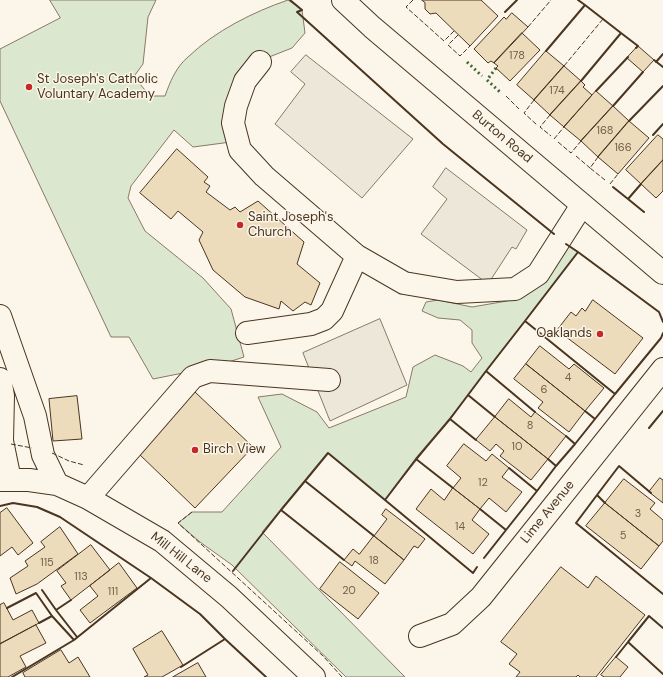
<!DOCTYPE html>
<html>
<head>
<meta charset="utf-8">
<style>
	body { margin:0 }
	canvas { display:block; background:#fbf6e9 }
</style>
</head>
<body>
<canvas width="663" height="677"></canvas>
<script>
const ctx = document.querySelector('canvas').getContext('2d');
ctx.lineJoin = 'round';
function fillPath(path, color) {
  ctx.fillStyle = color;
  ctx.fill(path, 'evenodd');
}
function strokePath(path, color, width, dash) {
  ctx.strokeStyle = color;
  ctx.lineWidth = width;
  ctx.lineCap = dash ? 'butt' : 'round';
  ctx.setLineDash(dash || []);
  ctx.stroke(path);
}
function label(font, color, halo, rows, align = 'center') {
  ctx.font = font + ' "DM Sans",sans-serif';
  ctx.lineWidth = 3;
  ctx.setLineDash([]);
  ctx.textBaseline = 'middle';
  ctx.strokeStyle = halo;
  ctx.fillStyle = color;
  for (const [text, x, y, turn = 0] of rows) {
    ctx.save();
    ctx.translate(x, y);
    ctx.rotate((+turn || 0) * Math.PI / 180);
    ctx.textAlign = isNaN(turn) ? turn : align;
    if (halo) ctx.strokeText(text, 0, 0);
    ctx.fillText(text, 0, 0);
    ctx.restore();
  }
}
const green = new Path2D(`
	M50,0H156L148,17L143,64L135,75L140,84L150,96H165C170,82 176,67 188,57C215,31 253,12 288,0L302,10L305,33L292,48L264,59L231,142L193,147L174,130L131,186L128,198L145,231L203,278L231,309L244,357L213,367L153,379L129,337H111L0,101V49L60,18Z
	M568,245L578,252L468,395L385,500L328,453L262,532L405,677H346L232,565L200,542L178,523L192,512H222L281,447L258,397L282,394L317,412L329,428L406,397L413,367L435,355L463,366L471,372L482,358L472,343V330L460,320L438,318L422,311L426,302L438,300L472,307L507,301L528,293Z`);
fillPath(green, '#dce7d0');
strokePath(green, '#887966', 1);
const parking = new Path2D(`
	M306,55L413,139L362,198L275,124L305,84L291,72Z
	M446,168L527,230L516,249L512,247L488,284L421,234L447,199L433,187Z
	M380,319L407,385L330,421L303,353Z`);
fillPath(parking, '#ede7d9');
strokePath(parking, '#887966', 1);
const building = new Path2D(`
	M422,0H481L498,16L470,46L436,13L430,14L425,9V3Z
	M512,13L528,27L494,63L491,61L488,63L474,49L504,17L506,19Z
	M522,33L540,50L510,81L496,68L498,66L494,63Z
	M638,46L654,60L643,72L627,58Z
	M546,51L564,66L534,100L517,85Z
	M564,66L581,81L550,115L534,100Z
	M581,81L585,85L583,87L592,95L564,127L550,115Z
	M596,91L613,106L581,141L564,127Z
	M613,106L629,121L598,157L581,141Z
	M629,121L649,138L618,174L598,157Z
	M658,135L663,139V160L641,184L626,170Z
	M177,149L208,177L204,182L210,186L206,192L230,210L235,207L240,212L258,201L304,242L297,264L320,283L311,305L305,302L293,311L281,301L279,309L245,297L213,270L199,240L203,232L178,211L171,219L140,193Z
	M663,160V191L656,198L641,184Z
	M593,300L643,338L615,374L557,330L571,312L576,316L582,308L585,311Z
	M540,346L569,369L574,364L604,388L585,411L526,364Z
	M526,364L585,411L569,432L538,408L543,402L514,379Z
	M195,392L253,447L195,508L138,453Z
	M77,396L82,439L53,441L49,399Z
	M509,399L531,417L535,412L566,436L548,459L495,417Z
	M495,417L548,459L531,480L500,456L504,451L496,444L490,451L476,440Z
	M464,444L486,461L492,454L509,468L502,477L522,492L506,512L489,498L480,509L453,488L461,478L447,466Z
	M660,478L663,480V503L649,492Z
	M624,479L655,503L650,509L663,520V541L659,546L605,503Z
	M453,488L480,509L472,520L489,534L473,554L416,509L431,489L444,500Z
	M605,503L659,546L641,569L586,526Z
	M7,508L33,543L18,555L12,547L0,556V513Z
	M386,509L425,539L418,548L414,546L404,560L374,536L387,519L382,515Z
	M60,527L78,554L37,584L16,594L10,578L28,566L25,561L45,547L41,542Z
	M374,536L404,560L385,584L355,561L352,566L344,560L353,549L359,554Z
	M91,545L110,570L71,600L61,586L66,583L57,571Z
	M340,562L379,593L358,619L320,589Z
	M119,563L137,588L90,623L80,610L98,596L90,586Z
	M561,567L588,588L596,576L645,615L596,677H580L578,675L576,677H516L520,672L509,664L517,654L501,642Z
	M4,603L13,620L32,610L39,623L0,644V605Z
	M36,625L46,643L20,656L26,667L8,677H0V644Z
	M162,631L183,665L162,677H144L148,675L133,649Z
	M61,650L69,663L78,657L90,677H25L23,673Z
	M616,657L628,667L620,677H604L601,675Z
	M198,663L206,677H173Z`);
fillPath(building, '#ecdcbc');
strokePath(building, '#4a3520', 1);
const minor = new Path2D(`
	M260,62L245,81L236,106L233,123L240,150L264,176L357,256L404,283L457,292L515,289L538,274L582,205
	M0,316L35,416L43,455L57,484
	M247,333L311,324L324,319L332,311L357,256
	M0,379L3,396L2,441L10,480
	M0,480H29L57,484L88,498L162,541L229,597L314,677
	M88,498L193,377L210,371L329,380
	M420,636L452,624L481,597L663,369`);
const major = new Path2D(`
	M343,0L372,27L663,273`);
strokePath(minor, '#4a3520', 24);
strokePath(major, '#4a3520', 24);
strokePath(minor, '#fbf6e9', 22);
strokePath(major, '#fbf6e9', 22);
strokePath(new Path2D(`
	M467,62L482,76
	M496,68L487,80L500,92`), '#436837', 3, [2, 3]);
strokePath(new Path2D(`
	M413,0L406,7L444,41L454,31
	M528,27L551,0
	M458,35L448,45L460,56L470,46
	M564,66L603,19
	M506,96L519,109
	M534,100L524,113L537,125
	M550,115L540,127L551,136
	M554,139L564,127
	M558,142L571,153L581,141
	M576,156L590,168
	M598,157L590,168L605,180
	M610,184L618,174
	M11,444L32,448
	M52,453L69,461L84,465
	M192,512L178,523L323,656L342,677`), '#4a3520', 1, [5, 2]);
strokePath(new Path2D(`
	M290,0L302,10L297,12L443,144L554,234
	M578,0L585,5
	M505,12L517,0
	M621,33L638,46L636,48
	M546,51L585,5L621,33L581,81
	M654,60L663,67
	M656,62L663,54
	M596,91L628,57
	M613,106L643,72
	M629,121L663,86
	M653,135L663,124
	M641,184L628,199L644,212
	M613,187L628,199
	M566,244L578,252
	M525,321L578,252L659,312L663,322
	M486,371L525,321L615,394L595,419
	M615,394L661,338L663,333
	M468,395L450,419L476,440
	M495,417L468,395L486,371L535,412
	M450,419L416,459L453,488
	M649,428L663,411
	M575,444L595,419L585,411
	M416,459L385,500L473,573L477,567
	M556,466L575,444L566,436
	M305,481L281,510L344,560
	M537,491L556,466L548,459
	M597,495L619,466L651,493
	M605,503L597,495L576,523L663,594
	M0,506L13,503L37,507L60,517L151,578
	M480,509L506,530L484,558
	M506,530L537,491L509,468
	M374,536L305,481L328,453L385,500
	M233,571L281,510
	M42,590L56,610
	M71,600L56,610L77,637
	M7,608L36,593L52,616L74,640
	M39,623L52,616
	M663,628L649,616L628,642L663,674
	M616,657L628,642
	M181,667L225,639L266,677
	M12,677L74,640L151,578L200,614L225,639`), '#4a3520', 2);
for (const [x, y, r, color] of [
	[29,87,4,"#c62828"],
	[240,225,4,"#c62828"],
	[600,334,4,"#c62828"],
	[195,450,4,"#c62828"]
]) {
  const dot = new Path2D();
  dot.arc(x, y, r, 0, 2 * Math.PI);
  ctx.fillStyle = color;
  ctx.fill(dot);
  strokePath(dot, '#fbf6e9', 1.5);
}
label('11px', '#725f47', null, [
	["178",517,56],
	["174",557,91],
	["168",605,131],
	["166",623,148],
	["4",568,378],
	["6",544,390],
	["8",530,426],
	["10",517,447],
	["12",483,483],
	["3",638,514],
	["14",460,527],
	["5",623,536],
	["18",374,561],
	["115",47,563],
	["113",81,577],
	["20",349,591],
	["111",113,592]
]);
label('13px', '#4a3520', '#fbf6e9', [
	["St Joseph's Catholic",37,80],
	["Voluntary Academy",37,95],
	["Saint Joseph's",248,218],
	["Church",248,233],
	["Oaklands",592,334,"right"],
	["Birch View",203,450]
], 'left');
label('13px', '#4a3520', '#fbf6e9', [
	["Burton Road",502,137,40],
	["Lime Avenue",548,512,-51],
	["Mill Hill Lane",181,558,38]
]);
</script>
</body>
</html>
